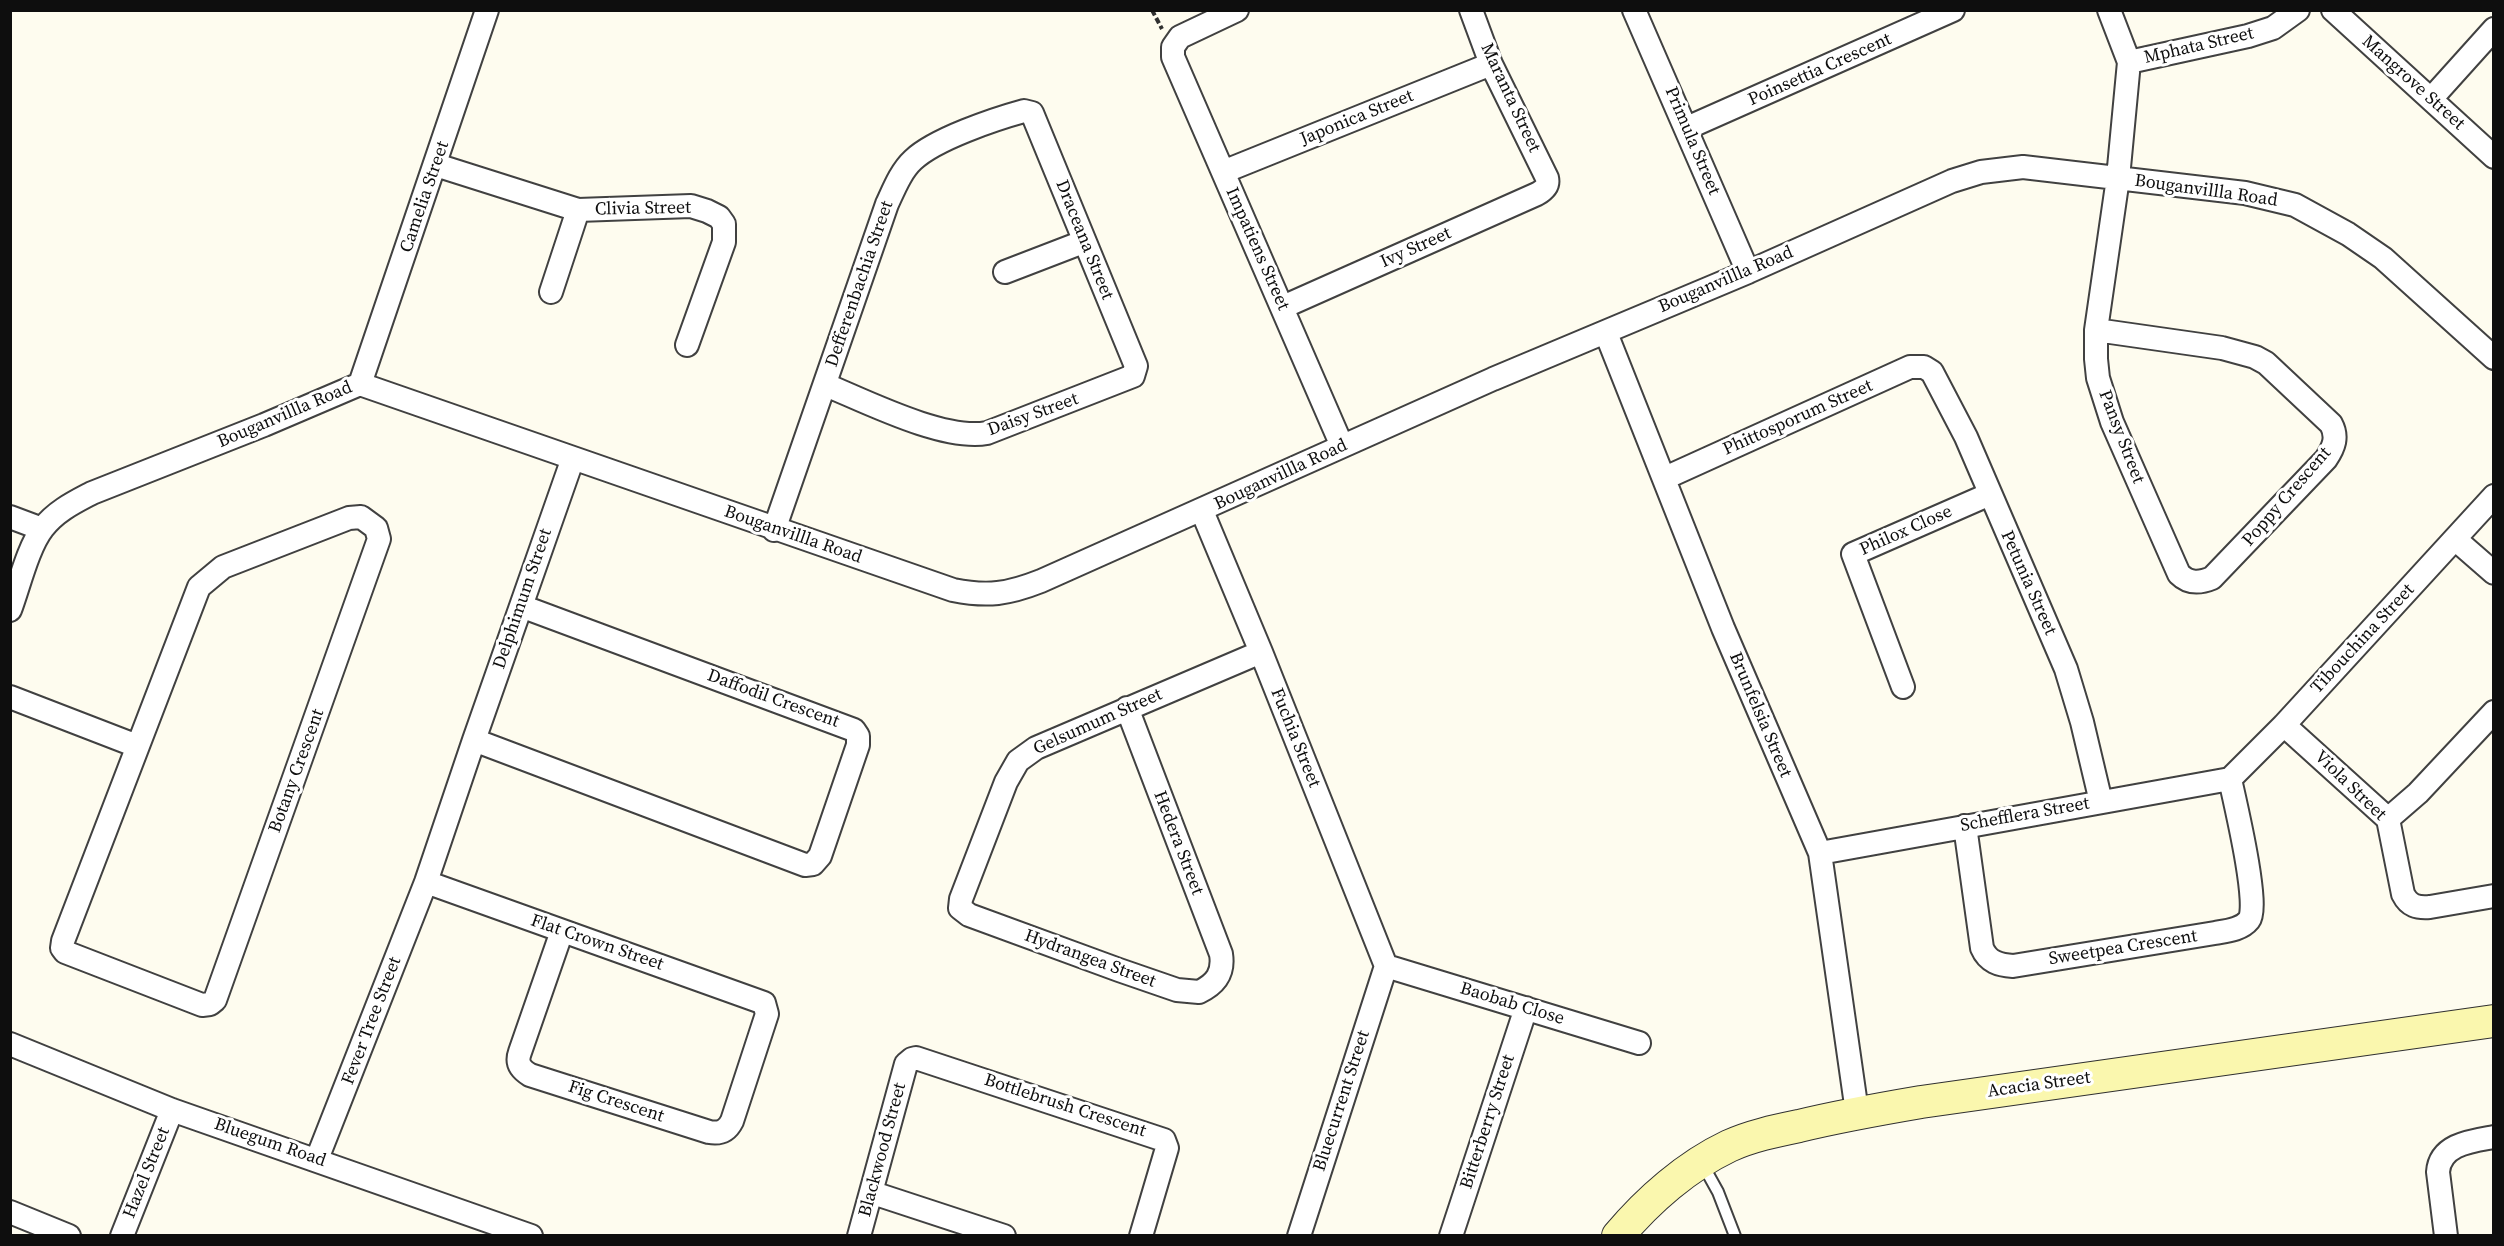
<!DOCTYPE html>
<html>
<head>
<meta charset="utf-8">
<style>
	body { margin:0 }
	#map { position:relative; width:2504px; height:1246px; overflow:hidden; background:#fefcef; font-family:"Source Serif 4",serif }
	canvas { display:block }
	.frame { position:absolute; inset:0; border:12px solid #0e0e0e; pointer-events:none }
</style>
</head>
<body>
<div id="map">
<canvas width="2504" height="1246"></canvas>
<div class="frame"></div>
</div>
<script>
const ctx = document.querySelector('canvas').getContext('2d');
ctx.lineJoin = 'round';
function strokePath(path, color, width, dash) {
  ctx.strokeStyle = color;
  ctx.lineWidth = width;
  ctx.lineCap = dash ? 'butt' : 'round';
  ctx.setLineDash(dash || []);
  ctx.stroke(path);
}
function label(font, color, halo, rows, align = 'center') {
  ctx.font = font + ' "Source Serif 4",serif';
  ctx.lineWidth = 6;
  ctx.setLineDash([]);
  ctx.textBaseline = 'middle';
  ctx.strokeStyle = halo;
  ctx.fillStyle = color;
  for (const [text, x, y, turn = 0] of rows) {
    ctx.save();
    ctx.translate(x, y);
    ctx.rotate((+turn || 0) * Math.PI / 180);
    ctx.textAlign = isNaN(turn) ? turn : align;
    if (halo) ctx.strokeText(text, 0, 0);
    ctx.fillText(text, 0, 0);
    ctx.restore();
  }
}
const lane = new Path2D(`
	M1703,1165L1718,1192L1735,1236`);
const street = new Path2D(`
	M1237,10L1180,37L1173,47V57L1342,446
	M1634,10L1748,272
	M2333,10L2494,157
	M2129,62L2248,36L2273,28L2298,10
	M2431,99L2494,29
	M1687,128L1953,10
	M436,165L578,210L691,206L707,211L719,217L724,224V242L687,345
	M1223,172L1491,64
	M1005,272L1083,242
	M551,292L578,210
	M1283,307L1537,194C1544,190 1549,186 1547,178L1491,64L1471,10
	M2096,330L2222,348L2255,357L2266,363L2331,424C2338,437 2334,447 2326,459L2212,578C2200,583 2189,584 2179,574L2112,422L2098,378L2096,359V330L2118,178L2129,62L2109,10
	M1606,333L1723,628L1820,853L1857,1112
	M360,384L487,10
	M1665,478L1910,367H1924L1932,372L1966,437L2066,669L2082,722L2101,802
	M1202,511L1261,652L1386,966
	M10,517L42,529
	M361,517L376,528L379,539L215,1000L210,1004L202,1005L65,952L62,948L63,941L199,587L223,567L349,518Z
	M774,530L887,204C894,189 901,171 913,160C935,139 995,119 1024,111L1032,113L1136,366L1133,376L987,433C944,441 867,402 826,385
	M2455,539L2494,573
	M10,610C19,586 28,547 43,528C56,511 75,502 92,493L264,425L360,384L953,590C988,597 1008,594 1041,581L1493,379L1748,272L1952,181L1981,172L2023,167L2245,193L2295,205L2348,234L2383,258L2494,358
	M1903,687L1853,554L1990,494
	M10,697L137,746
	M1127,708L1221,954C1224,973 1216,984 1199,992L1177,990L1119,970L969,915L960,908L961,899L1006,782L1018,761L1036,748L1261,652
	M2284,725L2388,819L2403,894C2409,906 2417,908 2430,907L2494,896
	M474,740L805,865L813,864L820,856L858,745V736L854,730L521,606
	M2230,779L2284,725L2494,496
	M2388,819L2418,793L2494,712
	M1965,826L1982,948C1988,962 1999,965 2013,966L2215,933C2226,931 2241,930 2249,920C2260,906 2235,802 2230,779
	M1820,853L2230,779
	M426,882L764,1003L767,1014L732,1121C727,1131 720,1134 709,1132L530,1075C520,1069 516,1063 520,1052L562,931
	M1386,966L1639,1043
	M10,1044L172,1110L531,1236
	M317,1159L426,882L474,740L573,458
	M873,1193L1004,1236
	M10,1212L69,1236
	M122,1236L172,1110
	M859,1236L906,1064L912,1059L916,1058L1164,1140L1167,1148L1141,1236
	M1299,1236L1386,966
	M1451,1236L1526,1008
	M2446,1236L2438,1172C2440,1144 2472,1141 2494,1137`);
const secondary = new Path2D(`
	M1618,1236C1648,1200 1687,1166 1729,1146C1751,1136 1775,1131 1799,1126C1840,1116 1880,1109 1921,1102L2494,1021`);
strokePath(lane, '#414141', 14);
strokePath(street, '#414141', 26);
strokePath(secondary, '#303030', 34);
strokePath(new Path2D(`
	M1152,10L1162,29`), '#303030', 4, [6, 3]);
strokePath(lane, '#fff', 10);
strokePath(street, '#fff', 22);
strokePath(secondary, '#faf7ae', 32);
label('18px', '#0e0e0e', '#fff', [
	["Mphata Street",2199,46,-13],
	["Poinsettia Crescent",1820,70,-24],
	["Mangrove Street",2413,83,42],
	["Maranta Street",1510,98,65],
	["Japonica Street",1357,118,-22],
	["Primula Street",1692,141,67],
	["Bouganvillla Road",2206,191,8],
	["Camelia Street",425,197,-71],
	["Clivia Street",643,209,-1],
	["Draceana Street",1084,240,68],
	["Ivy Street",1416,248,-24],
	["Impatiens Street",1257,249,66],
	["Bouganvillla Road",1726,280,-23],
	["Defferenbachia Street",860,284,-71],
	["Bouganvillla Road",285,415,-23],
	["Daisy Street",1033,415,-20],
	["Phittosporum Street",1798,418,-24],
	["Pansy Street",2121,437,69],
	["Bouganvillla Road",1281,475,-25],
	["Poppy Crescent",2287,497,-49],
	["Philox Close",1906,531,-24],
	["Bouganvillla Road",793,535,19],
	["Petunia Street",2028,583,66],
	["Delphimum Street",523,599,-71],
	["Tibouchina Street",2363,639,-47],
	["Daffodil Crescent",773,699,20],
	["Brunfelsia Street",1760,715,67],
	["Gelsumum Street",1098,722,-24],
	["Fuchia Street",1295,738,68],
	["Botany Crescent",297,771,-70],
	["Viola Street",2350,786,44],
	["Schefflera Street",2025,815,-10],
	["Hedera Street",1178,843,69],
	["Flat Crown Street",597,943,19],
	["Sweetpea Crescent",2123,948,-9],
	["Hydrangea Street",1090,959,20],
	["Baobab Close",1512,1004,17],
	["Fever Tree Street",372,1021,-69],
	["Acacia Street",2039,1085,-8],
	["Bluecurrent Street",1342,1101,-72],
	["Fig Crescent",616,1102,18],
	["Bottlebrush Crescent",1065,1106,18],
	["Bitterberry Street",1488,1122,-72],
	["Bluegum Road",270,1143,19],
	["Blackwood Street",883,1150,-75],
	["Hazel Street",147,1173,-68]
]);
</script>
</body>
</html>
